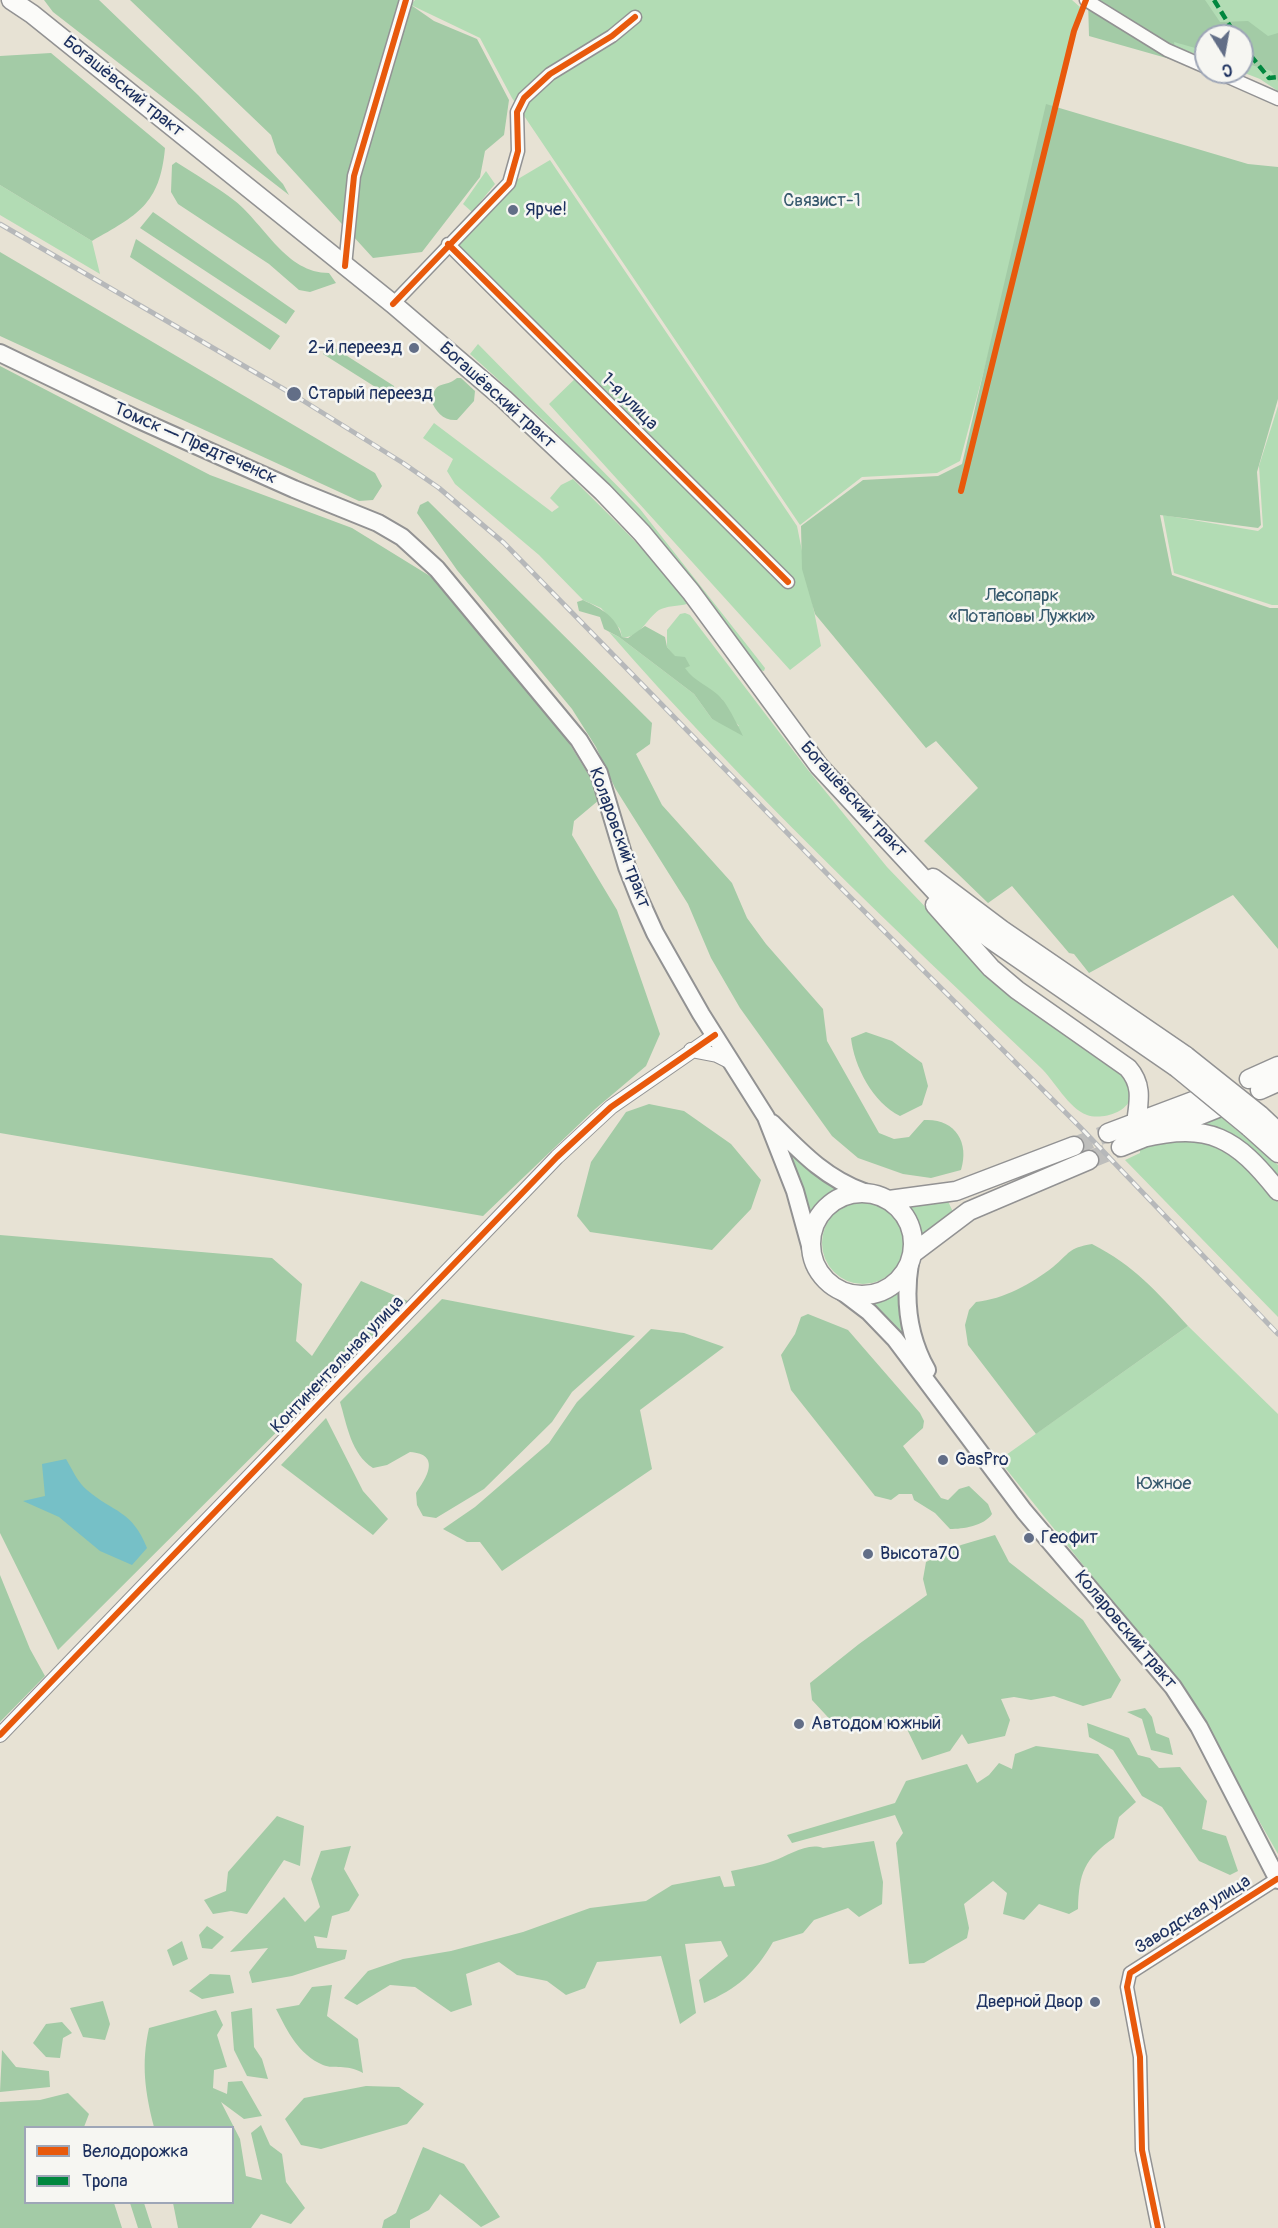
<!DOCTYPE html>
<html>
<head>
<meta charset="utf-8">
<style>
	body { margin:0 }
	#map { position:relative; width:1278px; height:2228px; overflow:hidden; background:#e7e2d4; font-family:Pangolin,sans-serif }
	canvas { display:block }
	.legend { position:absolute; left:24px; top:2126px; width:210px; height:78px; box-sizing:border-box; background:#f6f6f2; border:2px solid #9ea6b7; margin:0; padding:8px 10px; list-style:none; font-size:18px; color:#1b2f5e }
	.legend li { display:flex; align-items:center; gap:12px; height:30px }
	.legend b { width:30px; border:2px solid #9ea6b7 }
	.north { position:absolute; left:1194px; top:24px; width:60px; height:60px; box-sizing:border-box; background:#f6f6f2; border:2px solid #9ea6b7; border-radius:50%; rotate:169deg; font-size:16px; font-weight:700; line-height:24px; text-align:center; color:#1b2f5e }
	.north::after { content:''; display:block; margin:auto; width:21px; height:27px; background:#626e87; clip-path:polygon(50% 0,100% 100%,50% 72%,0 100%) }
</style>
</head>
<body>
<div id="map">
<canvas width="1278" height="2228"></canvas>
<ul class="legend">
<li><b style="height:8px;background:#e8590c"></b>Велодорожка</li>
<li><b style="height:8px;background:#00873e"></b>Тропа</li>
</ul>
<div class="north">С</div>
</div>
<script>
const ctx = document.querySelector('canvas').getContext('2d');
ctx.lineJoin = 'round';
function fillPath(path, color) {
  ctx.fillStyle = color;
  ctx.fill(path, 'evenodd');
}
function strokePath(path, color, width, dash) {
  ctx.strokeStyle = color;
  ctx.lineWidth = width;
  ctx.lineCap = dash ? 'butt' : 'round';
  ctx.setLineDash(dash || []);
  ctx.stroke(path);
}
function label(font, color, halo, rows, align = 'center') {
  ctx.font = font + ' Pangolin,sans-serif';
  ctx.lineWidth = 5;
  ctx.setLineDash([]);
  ctx.textBaseline = 'middle';
  ctx.strokeStyle = halo;
  ctx.fillStyle = color;
  for (const [text, x, y, turn = 0] of rows) {
    ctx.save();
    ctx.translate(x, y);
    ctx.rotate((+turn || 0) * Math.PI / 180);
    ctx.textAlign = isNaN(turn) ? turn : align;
    if (halo) ctx.strokeText(text, 0, 0);
    ctx.fillText(text, 0, 0);
    ctx.restore();
  }
}
fillPath(new Path2D(`
	M415,0H1072L1080,7L960,461L937,473L862,477L800,525L512,98L480,38L411,5Z
	M1086,0H1278V91L1260,79L1242,72V36H1206V58L1169,44L1095,31Z
	M550,160L797,526L821,646L790,670L549,404L583,371L453,243L518,179Z
	M486,171L495,184L472,212L463,204Z
	M0,185L92,241L100,274L0,215Z
	M478,344L640,509L765,668L764,671L759,670L627,503L545,422L470,354Z
	M1278,406V605H1272L1174,573L1163,515L1258,531L1263,527L1259,466Z
	M434,423L552,512L559,507L550,498L561,485L573,479C613,519 655,558 687,604C679,606 666,606 659,610C646,619 640,639 622,637L620,629L601,608L583,600L539,555L455,484L447,471L453,459L423,438Z
	M685,613L690,615L808,770L887,867L1006,991L1131,1081C1131,1086 1131,1093 1130,1099C1126,1113 1100,1120 1087,1115C1068,1108 1055,1081 1040,1067C892,927 743,786 609,632L619,637L694,694L712,719L730,727L739,726L729,715L722,699L691,677L667,647V630L680,614Z
	M1221,1117L1278,1165V1179L1229,1132L1201,1125Z
	M1172,1140L1202,1141L1236,1157L1278,1202V1317L1125,1160L1140,1153V1149Z
	M790,1148L843,1188L825,1198L811,1214L798,1175L786,1150Z
	M947,1199L953,1212L922,1236L917,1221L906,1204Z
	M822 1243a41 41 0 1 1 82 0a41 41 0 1 1-82 0Z
	M899,1290L900,1315L905,1335L903,1336L868,1301Z
	M1188,1326L1278,1414V1854L1187,1695L999,1460Z`), '#b2dcb4');
fillPath(new Path2D(`
	M44,0H99L198,95L283,184L289,195L53,12Z
	M130,0H411V5L434,21L477,39L509,100L504,135L485,151L480,177L422,252L373,258L277,153L271,135Z
	M1088,0H1205L1220,22L1248,21L1268,36L1278,33V81L1271,71L1242,62V36H1206V51L1174,42L1177,61L1089,36Z
	M51,53L165,148C160,205 137,215 92,241L0,185V56Z
	M1046,104L1248,164L1278,167V399L1257,472L1261,525L1258,528L1160,515L1172,575L1270,608H1278V949L1233,895L1089,973L1074,954L1069,953L1012,886L988,903L924,841L978,788L936,741L926,748L815,614L802,569L801,526L863,480L938,476L962,464Z
	M176,162C196,175 217,187 235,201C265,225 286,273 329,273L336,283L310,292L299,290L269,264L178,204L171,192L172,165Z
	M153,212L295,311L286,324L140,228Z
	M136,239L280,336L270,350L130,257Z
	M0,252L375,473L382,486L373,500L359,501L0,336Z
	M330,345L394,386L396,400L323,354Z
	M0,366L210,475L352,528L438,581L558,725L593,782L599,800L574,821L572,835L617,910L660,1034L646,1066L594,1110L483,1216L0,1133Z
	M457,378H461L475,391L474,401L457,420C443,421 436,412 431,400C437,378 444,389 457,378Z
	M428,501L652,723L650,744L636,754L662,805L732,883L747,918L766,944L823,1009L827,1041L879,1133L894,1139L909,1137L924,1120C954,1118 970,1141 961,1170L931,1178L903,1174L858,1158L832,1136L740,1008L711,958L688,904L615,788L596,747L572,709L457,570L417,513L420,505Z
	M583,600C602,609 616,616 622,637L628,638L645,626L665,637L667,647L675,656L685,657L690,666L685,668C694,682 711,686 722,699C727,704 740,729 743,736L712,719L694,694L619,637L604,629L600,617L579,611L577,602Z
	M866,1032L892,1041L922,1063L928,1086L922,1105L900,1116C873,1103 854,1066 851,1038Z
	M649,1104L684,1111L731,1144L761,1180L751,1209L712,1250L590,1232L577,1216L591,1162L626,1112Z
	M0,1235L272,1258L302,1284L296,1341L312,1356L361,1281L408,1301L58,1650L0,1533Z
	M1092,1244C1135,1266 1156,1291 1188,1326L1036,1434L968,1345L965,1325L969,1310L976,1302C1004,1299 1031,1284 1053,1267C1070,1253 1068,1248 1092,1244Z
	M442,1299L635,1336L572,1392L552,1422L484,1489L436,1518L423,1516L417,1505L416,1493C426,1479 442,1454 410,1452L387,1465L373,1468C351,1454 347,1425 340,1402Z
	M808,1314L848,1330L920,1413L924,1421L923,1428L903,1446L941,1498L948,1500L959,1489L969,1486L988,1504L992,1514C984,1526 963,1529 950,1529L935,1513L914,1500L912,1494H899L891,1500L875,1496L791,1390L781,1355L795,1334L801,1317Z
	M651,1329L684,1333L724,1347L640,1410L652,1469L502,1571L480,1542H467L443,1529L475,1507L549,1443L577,1402Z
	M326,1418L363,1491L388,1519L373,1535L281,1465Z
	M995,1535L1009,1562L1083,1620L1121,1680L1111,1698L1083,1706L1054,1696L1031,1700L1014,1697L1001,1699L1010,1720L1005,1736L968,1744L962,1734L950,1751L922,1760L906,1727L869,1720L837,1727L812,1700L810,1683L859,1644L927,1595L923,1579L926,1562L961,1545Z
	M0,1575L30,1649L45,1676L0,1722Z
	M1145,1708L1152,1717L1156,1733L1169,1738L1173,1755L1151,1750L1142,1719L1127,1712Z
	M1087,1723L1129,1738L1138,1755L1150,1758L1159,1768L1180,1767L1207,1801L1202,1829L1226,1836L1238,1871L1230,1875L1199,1861L1162,1807L1142,1796L1113,1750L1089,1737Z
	M1036,1746L1098,1754L1136,1802L1119,1817L1114,1838C1084,1859 1079,1873 1078,1909L1069,1914L1039,1904L1024,1920L1003,1914L1007,1893L993,1881L964,1904L969,1928L967,1938L924,1963L909,1964L896,1843L903,1833L895,1815L792,1843L787,1835L895,1803L906,1781L967,1764L977,1783L989,1775L999,1763L1012,1769L1015,1754Z
	M277,1816L304,1826L300,1866L284,1860L247,1914L231,1911L213,1914L204,1900L226,1891L228,1872Z
	M874,1841L883,1882L882,1904L859,1917L848,1908L814,1920L803,1933L773,1942C755,1973 737,1989 704,2003L699,1980L728,1956L721,1941L685,1944L696,2013L680,2024L661,1956L597,1962L585,1988L566,1995L547,1981L517,1975L499,1962L466,1974L472,2005L451,2012L415,1987L390,1985L357,2005L344,1998L368,1971L403,1959L451,1951L523,1932L590,1908L646,1901L672,1885L720,1876L724,1887L735,1886L731,1871C744,1868 760,1866 773,1861C788,1856 807,1842 823,1848Z
	M351,1846L344,1869L359,1895L349,1911L332,1916L327,1938L314,1936L317,1948L347,1950L345,1959L292,1976L252,1983L249,1972L268,1948L230,1952L284,1897L305,1922L320,1907L311,1879L321,1851Z
	M207,1926L224,1937L212,1949L202,1948L199,1935Z
	M182,1941L188,1959L173,1966L167,1950Z
	M210,1974L230,1975L234,1993L202,1999L189,1991Z
	M332,1985L327,2016L358,2039L363,2073C345,2063 335,2070 323,2065C298,2054 288,2032 276,2009L299,2005L312,1987Z
	M103,2001L110,2024L105,2040L83,2037L70,2008Z
	M252,2008L254,2047L262,2059L268,2079L247,2076L234,2050L231,2012Z
	M216,2010L223,2025L217,2035L227,2067L214,2070L213,2088L227,2094L228,2082L242,2081L262,2116L244,2119L221,2102L240,2139L246,2176L262,2180L251,2133L261,2125L270,2145L282,2154L286,2182L305,2208L291,2224L261,2214L251,2228H178L173,2203L232,2202V2128L154,2127C145,2092 141,2064 149,2028Z
	M62,2022L72,2033L63,2038L60,2058L46,2057L33,2043L46,2024Z
	M2,2050L16,2067L49,2071L50,2087L0,2092Z
	M366,2086L399,2087L424,2104L407,2124L321,2149L301,2145L285,2119L304,2098Z
	M68,2093L89,2114L84,2127L26,2128V2202L114,2203L122,2228H0V2102L40,2100Z
	M423,2147L464,2164L500,2217L481,2227L440,2194L429,2210L410,2220V2228H382L384,2220L396,2213Z
	M130,2203H144L152,2228H138Z`), '#a3cba6');
fillPath(new Path2D(`
	M66,1459C72,1469 78,1483 87,1490C114,1513 132,1510 147,1548L132,1565L100,1551L59,1517L23,1501L45,1496L42,1464Z`), '#76c0c7');
strokePath(new Path2D(`
	M1074,1146L1108,1133
	M1089,1160L1121,1147`), '#bebebc', 18, [18, 9]);
const minor = new Path2D(`
	M1086,0L1167,50L1206,67
	M1217,72L1278,99
	M448,244L788,582
	M345,266L354,176L406,0
	M393,304L509,183L518,151L517,112L524,98L550,74L612,36L635,17
	M1158,2228L1142,2150L1140,2057L1127,1987L1130,1973L1277,1879`);
const tertiary = new Path2D(`
	M691,1050L717,1055L731,1062
	M0,1735L557,1157L611,1107L715,1035`);
const secondary = new Path2D(`
	M0,353L137,419L294,489L378,523L402,537L437,569L579,740L599,773L627,867L640,900L655,933L701,1014L766,1117L795,1191L811,1249
	M772,1123C801,1152 825,1178 864,1192
	M910,1263C904,1300 908,1336 927,1370
	M840,1290L869,1312L895,1339L1024,1511L1173,1687L1199,1727L1278,1880`);
const primary = new Path2D(`
	M11,0L32,14L393,304L504,399L603,492L642,533L691,592L819,766L946,903L989,938L1176,1067
	M933,878L1002,930L1186,1056
	M935,905L991,968L1017,990L1128,1068C1143,1085 1139,1101 1136,1123
	M1249,1079L1278,1066
	M1260,1090L1278,1082
	M1260,1115L1278,1132
	M1249,1127L1278,1153
	M1108,1133L1201,1098
	M1142,1138C1210,1122 1236,1138 1278,1191
	M1121,1147L1218,1108
	M811 1244a51 51 0 1 1 102 0a51 51 0 1 1-102 0Z
	M889,1200L956,1191L1074,1146
	M912,1254L969,1211L1089,1160`);
strokePath(minor, '#929293', 15);
strokePath(tertiary, '#929293', 16);
strokePath(secondary, '#929293', 20);
strokePath(primary, '#929293', 21);
strokePath(minor, '#fbfbf9', 12);
strokePath(tertiary, '#fbfbf9', 14);
strokePath(secondary, '#fbfbf9', 16);
strokePath(primary, '#fbfbf9', 18);
const rail = new Path2D(`
	M0,224L294,395L403,463L439,488L504,543L844,891L1080,1127L1278,1334`);
strokePath(rail, '#b6b8ba', 5);
strokePath(rail, '#f6f6f2', 3, [9]);
const primaryBridge = new Path2D(`
	M1186,1056L1260,1115
	M1176,1067L1249,1127`);
strokePath(primaryBridge, '#929293', 21, []);
strokePath(primaryBridge, '#fbfbf9', 18);
strokePath(new Path2D(`
	M1214,0L1236,36
	M1242,45L1269,78L1278,77`), '#00873e', 4.5, [9, 4.5]);
strokePath(new Path2D(`
	M448,244L788,582
	M345,266L354,176L406,0
	M393,304L509,183L518,151L517,112L524,98L550,74L612,36L635,17
	M961,491L1074,31L1086,0
	M0,1735L557,1157L611,1107L715,1035
	M1158,2228L1142,2150L1140,2057L1127,1987L1130,1973L1277,1879`), '#e8590c', 6);
for (const [x, y, r, color] of [
	[513,210,6,"#626e87"],
	[414,348,6,"#626e87"],
	[294,394,8,"#626e87"],
	[943,1460,6,"#626e87"],
	[1029,1538,6,"#626e87"],
	[868,1554,6,"#626e87"],
	[799,1724,6,"#626e87"],
	[1095,2002,6,"#626e87"]
]) {
  const dot = new Path2D();
  dot.arc(x, y, r, 0, 2 * Math.PI);
  ctx.fillStyle = color;
  ctx.fill(dot);
  strokePath(dot, '#f6f6f2', 2);
}
label('18px', '#1b2f5e', '#f6f6f2', [
	["Богашёвский тракт",123,87,39],
	["Богашёвский тракт",497,396,42],
	["1-я улица",629,402,45],
	["Томск — Предтеченск",195,444,24],
	["Богашёвский тракт",853,800,48],
	["Коларовский тракт",619,838,70],
	["Континентальная улица",338,1365,-46],
	["Коларовский тракт",1125,1630,50],
	["Заводская улица",1193,1915,-32]
]);
label('18px', '#36596d', '#f6f6f2', [
	["Связист-1",822,201],
	["Лесопарк",1022,596],
	["«Потаповы Лужки»",1022,617],
	["Южное",1164,1484]
]);
label('18px', '#1b2f5e', '#f6f6f2', [
	["Ярче!",525,210],
	["2-й переезд",402,348,"right"],
	["Старый переезд",308,394],
	["GasPro",955,1460],
	["Геофит",1041,1538],
	["Высота70",880,1554],
	["Автодом южный",811,1724],
	["Дверной Двор",1083,2002,"right"]
], 'left');
</script>
</body>
</html>
